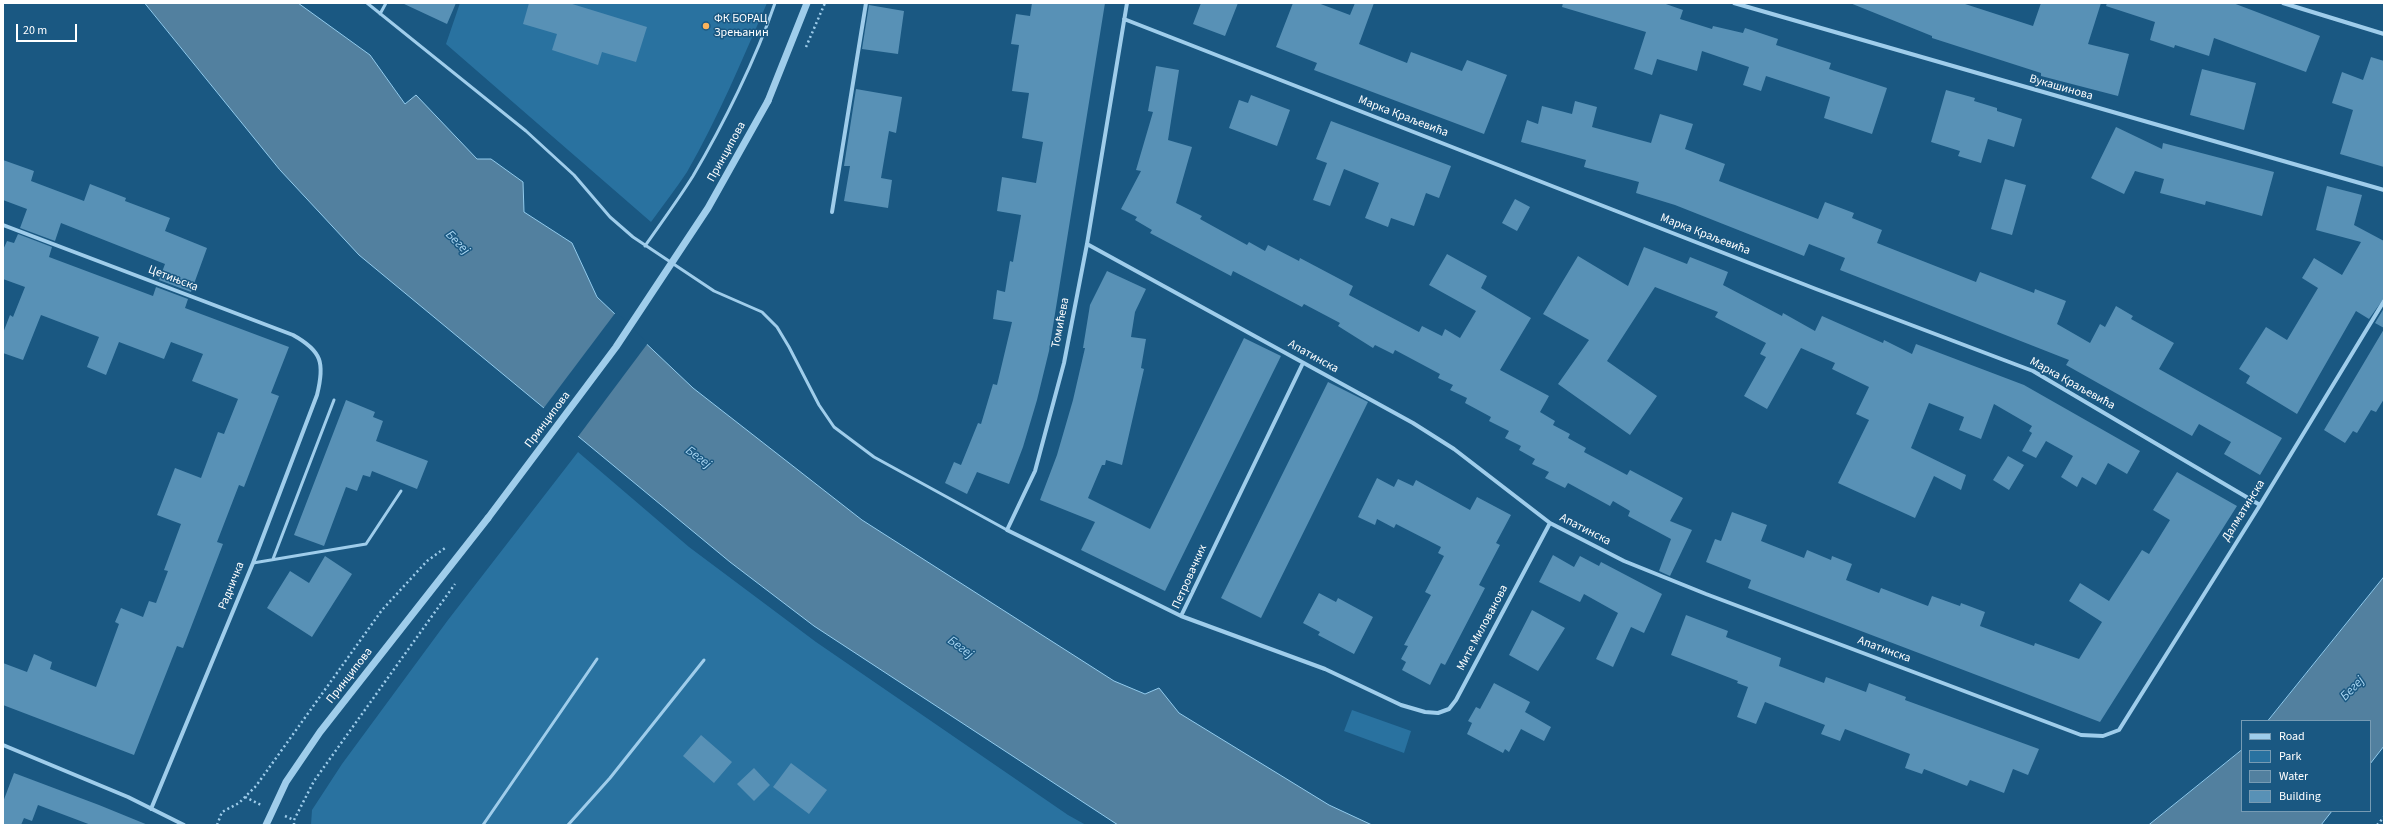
<!DOCTYPE html>
<html>
<head>
<meta charset="utf-8">
<style>
	body { margin:0 }
	#map { position:relative; width:2387px; height:828px; overflow:hidden; background:#1a5882; font-family:"Source Sans 3",sans-serif }
	canvas { display:block }
	.frame { position:absolute; inset:0; border:4px solid #fff; pointer-events:none }
	.legend { position:absolute; left:2241px; top:720px; width:130px; height:92px; box-sizing:border-box; background:#1a5882; border:1px solid #769bb4; margin:0; padding:5px 7px; list-style:none; font-size:12px; color:#fff }
	.legend li { display:flex; align-items:center; gap:8px; height:20px }
	.legend b { width:20px; border:1px solid #769bb4 }
	.scale { position:absolute; left:16px; top:24px; width:61px; height:18px; box-sizing:border-box; border:2px solid #fff; border-top:0; padding-left:5px; font-size:12px; line-height:14px; white-space:nowrap; color:#fff; -webkit-text-stroke:3px #1a5882; paint-order:stroke }
</style>
</head>
<body>
<div id="map">
<canvas width="2387" height="828"></canvas>
<div class="frame"></div>
<ul class="legend">
<li><b style="height:5px;background:#9fcdeb"></b>Road</li>
<li><b style="height:11px;background:#2972a0"></b>Park</li>
<li><b style="height:11px;background:#52809f"></b>Water</li>
<li><b style="height:11px;background:#5891b6"></b>Building</li>
</ul>
<div class="scale">20 m</div>
</div>
<script>
const ctx = document.querySelector('canvas').getContext('2d');
ctx.lineJoin = 'round';
function fillPath(path, color) {
  ctx.fillStyle = color;
  ctx.fill(path, 'evenodd');
}
function strokePath(path, color, width, dash) {
  ctx.strokeStyle = color;
  ctx.lineWidth = width;
  ctx.lineCap = dash ? 'butt' : 'round';
  ctx.setLineDash(dash || []);
  ctx.stroke(path);
}
function label(font, color, halo, rows, align = 'center') {
  ctx.font = font + ' "Source Sans 3",sans-serif';
  ctx.lineWidth = 3;
  ctx.setLineDash([]);
  ctx.textBaseline = 'middle';
  ctx.strokeStyle = halo;
  ctx.fillStyle = color;
  for (const [text, x, y, turn = 0] of rows) {
    ctx.save();
    ctx.translate(x, y);
    ctx.rotate((+turn || 0) * Math.PI / 180);
    ctx.textAlign = isNaN(turn) ? turn : align;
    if (halo) ctx.strokeText(text, 0, 0);
    ctx.fillText(text, 0, 0);
    ctx.restore();
  }
}
fillPath(new Path2D(`
	M460,3H767C742,60 718,118 687,172C676,189 663,205 651,222L446,44Z
	M578,452L689,547L816,642L1068,815L1086,825H311L312,810L342,764L448,620Z
	M1352,710L1411,731L1404,753L1344,731Z`), '#2972a0');
const water = new Path2D(`
	M145,3H298L370,55L405,104L416,95L477,159H491L523,182L524,212L572,243L597,297L693,388L862,520L1114,681L1145,694L1159,688L1179,713L1329,805L1372,825H1118L814,626L730,562L359,255L280,170Z
	M2384,577V746L2370,764V721H2268Z
	M2242,750V811H2332L2321,825H2149Z`);
fillPath(water, '#52809f');
strokePath(water, '#92cbed', 1);
fillPath(new Path2D(`
	M616,312L648,343L577,438L543,409Z`), '#1a5882');
fillPath(new Path2D(`
	M402,3H456L447,24Z
	M529,3H569L647,27L636,62L602,52L598,65L552,50L557,34L523,24Z
	M1032,3H1105L1049,351L1037,400L1023,447L1009,484L977,472L967,494L945,483L954,462L961,465L978,423L981,424L993,384L997,385L1012,322L993,319L997,290L1005,292L1010,261L1013,262L1021,215L997,211L1002,177L1036,183L1043,142L1022,138L1029,93L1012,91L1019,45L1011,44L1016,14L1030,16Z
	M1201,3H1238L1225,36L1193,24Z
	M1293,3H1318L1350,15L1355,3H1374L1359,44L1407,63L1411,52L1462,71L1467,60L1507,75L1484,134L1314,70L1317,63L1276,47Z
	M1563,3H1663L1683,10L1680,19L1712,29L1713,26L1743,33L1745,28L1778,39L1776,45L1831,63L1829,69L1887,88L1872,134L1824,118L1830,97L1766,76L1761,91L1743,85L1749,67L1702,51L1697,71L1657,59L1652,75L1634,69L1646,32L1562,7Z
	M1850,3H1962L2033,26L2041,3H2101L2088,44L2129,54L2118,96L2041,76V73L1932,38V36Z
	M2107,3H2233L2320,36L2306,72L2214,38L2209,56L2175,45L2174,48L2150,40L2155,22L2106,6Z
	M869,5L904,11L898,54L862,49Z
	M2371,57L2384,61V167L2340,154L2353,110L2332,103L2342,72L2363,80Z
	M1156,66L1179,70L1168,140L1192,147L1176,203L1202,216L1200,219L1247,245L1249,242L1265,251L1268,245L1299,261L1300,258L1353,286L1349,295L1419,332L1422,326L1442,336L1445,329L1460,338L1476,311L1429,285L1447,254L1487,276L1481,288L1531,318L1500,370L1549,396L1540,412L1555,421L1553,425L1570,434L1568,438L1586,448L1584,452L1627,475L1630,470L1683,498L1670,521L1692,530L1670,576L1659,571L1671,539L1628,516L1630,511L1613,501L1610,506L1568,483L1565,488L1545,478L1549,472L1532,464L1535,459L1519,450L1521,446L1505,438L1509,431L1489,421L1491,417L1465,403L1467,398L1450,390L1453,385L1438,378L1440,374L1395,350L1393,354L1375,345L1373,348L1338,326L1340,323L1304,304L1302,307L1233,271L1231,276L1150,233L1152,230L1135,220L1137,217L1121,209L1141,171L1136,170L1153,112L1148,111Z
	M2202,69L2256,83L2244,130L2190,115Z
	M856,89L902,97L896,133L889,131L881,178L892,180L888,208L844,201L850,166H844Z
	M1946,90L1975,98L1974,101L1997,108V111L2022,119L2014,147L1988,139L1981,163L1958,156L1960,151L1931,142Z
	M1251,95L1290,110L1277,146L1229,128L1239,100L1248,103Z
	M1575,101L1597,107L1592,127L1651,143L1660,114L1693,124L1685,149L1725,164L1719,181L1818,219L1825,202L1854,213L1852,218L1882,230L1877,243L1976,282L1980,272L2034,293L2035,289L2066,301L2057,324L2090,343L2100,324L2105,327L2116,306L2133,316L2131,319L2174,343L2159,369L2282,438L2260,475L2224,454L2231,442L2199,424L2192,436L2066,365L2069,360L1840,270L1845,258L1809,244L1804,256L1675,205L1636,193L1639,182L1584,167L1586,160L1521,142L1527,120L1538,124L1542,106L1572,114Z
	M1331,121L1451,166L1439,198L1426,193L1414,226L1391,218L1388,227L1365,218L1379,183L1344,169L1330,206L1313,200L1327,163L1316,159Z
	M2116,127L2162,149L2163,143L2274,172L2262,216L2206,201L2205,205L2160,193L2164,179L2135,171L2124,194L2091,178Z
	M3,160L34,171L31,181L84,201L90,184L126,198L125,201L170,218L165,231L207,248L191,292L159,280L165,264L61,223L55,241L20,228L27,209L3,200Z
	M2005,179L2026,185L2012,235L1991,229Z
	M2327,186L2362,195L2354,225L2384,241V298L2369,319L2356,311L2297,414L2246,383L2250,376L2239,369L2266,327L2287,340L2318,288L2302,278L2314,258L2342,275L2361,242L2316,230Z
	M1515,199L1530,207L1517,231L1502,223Z
	M18,234L52,247L49,257L153,296L156,287L188,299L185,308L289,347L271,393L279,396L244,487L239,485L217,542L223,544L183,648L177,646L134,755L3,705V663L27,672L34,654L52,662L50,669L96,687L119,624L115,622L121,608L143,617L149,601L156,603L168,571L164,570L181,524L157,515L175,468L201,478L218,432L224,434L238,399L192,381L203,354L171,342L164,359L119,342L106,375L87,367L99,337L41,315L23,360L3,353V333L10,315L13,317L25,287L3,279V250L7,241L14,243Z
	M1644,247L1687,264L1690,257L1728,272L1723,285L1782,316L1783,313L1815,331L1822,316L1883,343L1884,340L1912,354L1916,344L2024,385L2140,451L2127,474L2108,463L2096,485L2082,477L2077,487L2061,477L2073,456L2046,441L2036,458L2022,451L2032,433L2029,431L2032,426L1994,404L1981,439L1959,430L1964,417L1929,403L1911,448L1966,475L1961,490L1934,476L1915,518L1838,483L1869,420L1856,414L1869,387L1832,369L1835,363L1801,348L1767,409L1744,396L1766,357L1760,354L1766,343L1715,317L1718,312L1655,287L1607,361L1657,396L1630,435L1558,384L1589,340L1543,314L1578,256L1628,286Z
	M1107,271L1146,289L1135,312L1131,337L1146,339L1141,368L1144,369L1122,465L1106,460L1105,465H1102L1088,498L1150,529L1244,338L1281,356L1165,591L1081,550L1095,522L1040,500L1057,455L1073,400L1085,348H1083L1090,305Z
	M2384,308V328L2375,323Z
	M2384,329V399L2376,412L2371,410L2357,433L2353,431L2345,443L2324,430Z
	M1328,382L1368,402L1261,618L1221,598Z
	M346,400L375,412L373,417L383,421L376,441L428,461L417,489L372,471L370,477L363,475L357,491L346,487L324,546L294,535Z
	M2008,456L2024,465L2009,490L1993,480Z
	M2177,472L2237,506L2100,722L1748,588L1751,580L1706,562L1715,539L1721,541L1732,512L1767,525L1761,541L1804,558L1807,550L1831,560L1832,556L1852,564L1846,580L1879,593L1881,588L1928,606L1932,596L1960,606L1961,603L1985,612L1980,626L2034,646L2035,643L2079,659L2102,622L2069,601L2080,583L2109,601L2142,550L2149,554L2170,520L2153,510Z
	M1377,478L1394,487L1398,479L1413,486L1416,480L1470,510L1477,497L1511,515L1496,543L1500,545L1479,585L1485,588L1445,665L1441,663L1430,685L1402,670L1406,662L1401,659L1408,646L1404,645L1431,595L1425,592L1444,556L1438,553L1441,547L1396,524L1394,528L1377,519L1375,525L1358,517Z
	M1553,555L1574,567L1580,556L1599,566L1601,562L1662,594L1644,633L1631,627L1613,667L1596,659L1618,613L1584,594L1580,602L1539,582Z
	M325,556L352,574L312,637L267,608L290,571L309,583Z
	M1319,593L1336,602L1338,598L1373,617L1354,654L1318,635L1320,632L1303,623Z
	M1532,610L1565,628L1538,671L1509,655Z
	M1686,615L1728,631L1726,637L1781,658L1779,666L1824,683L1826,677L1866,692L1869,683L1906,697L1905,700L2039,749L2028,775L2013,769L2004,793L1970,780L1967,786L1924,769L1922,774L1905,768L1910,754L1845,729L1840,741L1821,734L1825,725L1765,702L1756,724L1737,717L1748,687L1737,683L1738,681L1671,655Z
	M1494,683L1530,702L1525,712L1551,727L1544,741L1521,729L1509,752L1505,749L1503,753L1467,734L1472,723L1468,721L1476,707L1480,709Z
	M701,735L732,762L714,783L683,756Z
	M791,763L827,790L809,814L773,787Z
	M754,768L770,785L754,801L737,784Z
	M14,773L99,805L148,825H91L38,805L32,821L24,818L21,825H3V802Z`), '#5891b6');
strokePath(new Path2D(`
	M806,47L825,3
	M245,797L261,805
	M285,816L294,820
	M217,825L222,812L239,803L256,786L382,610L427,561L445,548
	M294,825V820L314,781L455,584
	M2377,825L2384,817`), '#9fcdeb', 2.5, [2, 3]);
strokePath(new Path2D(`
	M367,3L526,131L574,175L610,217L633,237L714,291L762,312L777,327L789,347L819,405L834,427L874,457L1007,530
	M380,14L386,3
	M645,246C661,223 678,200 693,176C723,125 756,59 775,3
	M273,559L334,400
	M253,563L366,544L401,491
	M483,825L597,659
	M568,825L610,778L704,660`), '#9fcdeb', 3);
strokePath(new Path2D(`
	M1127,3L1087,244L1064,363L1035,471L1007,530L1181,616L1325,669L1401,705L1425,712L1438,713L1449,709L1456,700L1550,523
	M1734,3L2384,190
	M2283,3L2384,34
	M1124,19L1816,289L2033,371L2260,505
	M832,212L866,3
	M3,225L293,335C322,351 325,363 317,395L253,563L151,809
	M1087,244L1413,423L1454,449L1550,523L1624,561L1706,594L2081,735L2103,736L2119,730L2260,505L2384,301
	M1181,616L1303,363
	M3,745L128,797L184,825`), '#9fcdeb', 4);
strokePath(new Path2D(`
	M768,101L807,3
	M266,825L286,782L320,732L488,518`), '#9fcdeb', 7);
strokePath(new Path2D(`
	M488,518L616,347L708,208L768,101`), '#9fcdeb', 7);
for (const [x, y, r, color] of [
	[706,26,4,"#fdb45b"]
]) {
  const dot = new Path2D();
  dot.arc(x, y, r, 0, 2 * Math.PI);
  ctx.fillStyle = color;
  ctx.fill(dot);
  strokePath(dot, '#1a5882', 1.5);
}
label('12px', '#fff', '#1a5882', [
	["ФК БОРАЦ",714,19],
	["Зрењанин",714,33]
], 'left');
label('12px', '#fff', '#1a5882', [
	["Вукашинова",2061,88,16],
	["Марка Краљевића",1403,117,21],
	["Принципова",727,152,-61],
	["Марка Краљевића",1705,235,21],
	["Цетињска",173,279,21],
	["Томићева",1061,323,-79],
	["Апатинска",1313,357,29],
	["Марка Краљевића",2072,384,29],
	["Принципова",548,420,-53],
	["Далматинска",2244,511,-58],
	["Апатинска",1585,530,27],
	["Петровачких",1190,577,-66],
	["Радничка",232,586,-68],
	["Мите Милованова",1483,628,-62],
	["Апатинска",1884,650,20],
	["Принципова",350,676,-52]
]);
label('italic 13px', '#aad7f3', '#1a5882', [
	["Бегеј",457,243,45],
	["Бегеј",698,458,36],
	["Бегеј",960,648,36],
	["Бегеј",2353,689,-46]
]);
</script>
</body>
</html>
